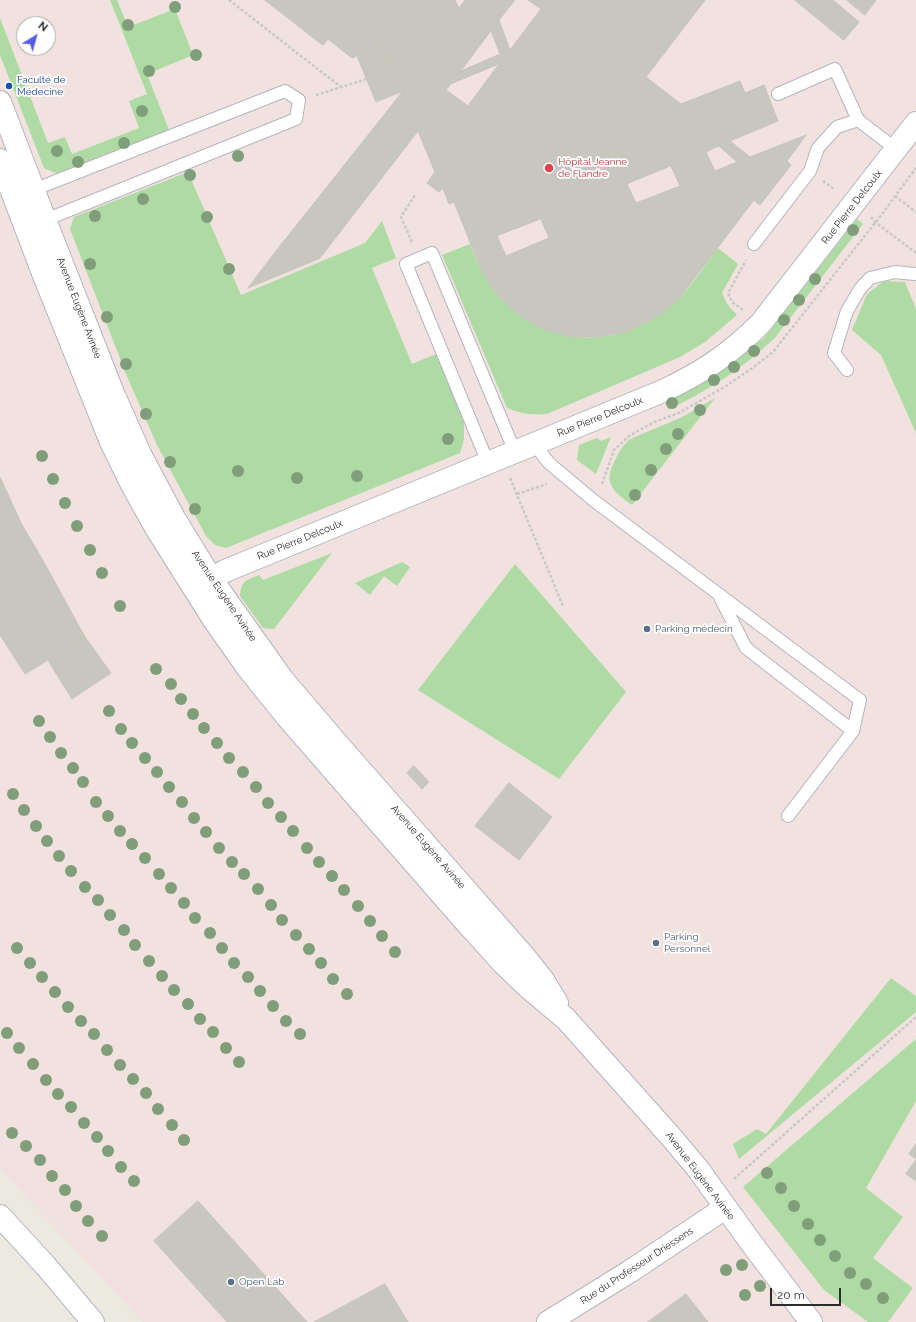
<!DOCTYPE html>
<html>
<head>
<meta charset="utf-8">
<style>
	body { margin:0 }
	#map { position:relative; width:916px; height:1322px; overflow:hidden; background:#ece9e1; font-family:Raleway,sans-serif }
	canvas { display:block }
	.north { position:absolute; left:16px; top:16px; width:40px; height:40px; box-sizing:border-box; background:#fff; border:1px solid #ababab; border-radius:50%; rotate:37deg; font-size:11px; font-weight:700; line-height:16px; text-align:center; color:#2c2c2c }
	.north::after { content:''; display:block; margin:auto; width:14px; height:18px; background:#565ae4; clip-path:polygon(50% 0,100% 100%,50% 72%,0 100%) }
	.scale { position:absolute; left:770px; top:1288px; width:71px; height:18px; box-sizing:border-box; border:2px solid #2c2c2c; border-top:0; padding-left:5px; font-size:12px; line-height:14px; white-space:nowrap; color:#2c2c2c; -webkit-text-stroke:3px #fff; paint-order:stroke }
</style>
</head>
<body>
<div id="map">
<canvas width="916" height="1322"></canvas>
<div class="north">N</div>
<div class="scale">20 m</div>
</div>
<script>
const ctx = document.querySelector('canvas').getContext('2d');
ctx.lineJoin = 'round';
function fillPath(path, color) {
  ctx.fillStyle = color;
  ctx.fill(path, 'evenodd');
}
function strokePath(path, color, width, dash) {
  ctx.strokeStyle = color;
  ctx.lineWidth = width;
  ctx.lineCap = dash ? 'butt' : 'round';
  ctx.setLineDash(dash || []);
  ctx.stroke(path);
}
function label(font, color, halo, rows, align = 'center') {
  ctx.font = font + ' Raleway,sans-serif';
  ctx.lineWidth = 3.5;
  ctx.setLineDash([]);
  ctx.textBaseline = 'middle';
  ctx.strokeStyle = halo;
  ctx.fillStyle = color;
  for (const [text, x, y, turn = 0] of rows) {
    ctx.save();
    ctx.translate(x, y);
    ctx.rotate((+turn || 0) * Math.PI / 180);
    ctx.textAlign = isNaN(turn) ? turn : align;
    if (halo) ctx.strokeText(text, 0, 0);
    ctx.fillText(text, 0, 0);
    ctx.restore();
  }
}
fillPath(new Path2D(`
	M0,0H916V1322H142L0,1169ZM24,24H48V48H24Z`), '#f1e2e0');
fillPath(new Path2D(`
	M110,0H117L128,27L175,9L193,55L147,74L169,130L58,174L44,168L0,55V18L48,143L65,137L72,154L139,128L129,101L147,94Z
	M188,172L241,295L365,243L382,221L396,258L372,268L412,364L436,354L464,422V439L460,453L226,548L215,545L206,536L157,445L126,374L70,229L74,217Z
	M857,219L863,224L774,339L751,359L725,378L697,395L668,410L665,402L700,384L725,368L764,338Z
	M470,244C478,263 485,282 499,297C515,314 527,322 549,329C556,332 562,335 569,336C603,342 639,331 666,310C687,294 702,269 718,248L738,264L722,293L727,304L737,315L705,342L680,357L547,414C530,415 522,414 507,408L442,255Z
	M884,281L905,282L916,309V433L881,355L852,330L867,294Z
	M715,398L632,505C611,490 603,483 616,458C619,452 624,444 629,440C646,431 663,426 680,418C692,412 704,404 715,398Z
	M611,437L596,474L577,460L579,445L597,438L601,441Z
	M332,553L274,629L263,628L240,596C241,581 246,580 259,575L263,580Z
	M402,562L410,567L397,586L384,576L370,595L355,583Z
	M515,564L626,692L559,779L418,690Z
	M891,978L916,996V1012L739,1159L733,1144L757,1129L766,1134Z
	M916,1039V1101L866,1188L903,1217L873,1258L913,1288L888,1322H868L824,1290L743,1187Z`), '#aedba4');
const building = new Path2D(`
	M265,0H455L459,8L465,0H515L499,20L510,50L541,9L528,0H546L547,1L548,0H705L646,77L681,104L740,81L745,93L764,85L778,121L730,141L750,157L806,135L787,161L791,165L760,205L754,200L678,300L665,311L651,320L626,332L598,337H576L567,336L548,331L531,323L510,308L494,291L482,272L454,202L449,204L443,188L439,192L427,183L435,172L418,131L320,258L311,262L284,241L403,91L396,75L389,78L384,65L391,62L384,45L352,58L328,39L323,45ZM491,31L500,54L461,71ZM499,64L468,106L446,90L451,84ZM719,146L737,162L715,171L706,152ZM671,166L680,186L636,203L627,184ZM541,219L549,238L506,256L497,236Z
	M795,0H833L859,22L844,40Z
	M847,0H876L865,15Z
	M384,45L391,62L384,65L389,78L396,75L403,91L376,102L357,56Z
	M284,241L311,262L248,288Z
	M0,477L22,525L41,557L85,637L73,644L83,659L57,675L48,660L25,674L0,635Z
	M85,637L111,673L72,699L57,675L83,659L73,644Z
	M414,766L429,782L422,789L407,773Z
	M509,783L552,817L519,860L475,826Z
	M916,1144V1159L909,1154Z
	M916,1160V1181L906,1174Z
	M198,1201L307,1322H227L154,1241Z
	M385,1284L408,1322H314Z
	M686,1294L708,1322H648Z`);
fillPath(building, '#c8c7bf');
strokePath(building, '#c7c5ba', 1);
const service = new Path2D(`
	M778,94L835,69L858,120
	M28,192L285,91L299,100L296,119L40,222
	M754,244L810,171L818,148L837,127L858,120L896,149
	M847,370L834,353L847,311L860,289L870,278L895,272L914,274
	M534,444L549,463L593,500L860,700L853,731L788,816
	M488,463L406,264L432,253L515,452
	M720,597L746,648L853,731`);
const minor = new Path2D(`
	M548,1322L629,1272L725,1208`);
const tertiary = new Path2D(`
	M0,102L45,220L113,393L141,456L174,518L212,580L283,680L341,748L524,956L543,980L557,1003
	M0,160L43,273L111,442L132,485L156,528L214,620L247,667L288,718L464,920L503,963L529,988L566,1019L672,1138L698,1169L752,1244L811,1322
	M201,588L218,575L225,571L663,391C703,372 730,354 761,323L916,123`);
const secondary = new Path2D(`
	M0,1216L45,1265L93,1322`);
strokePath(service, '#b4b4be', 14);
strokePath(minor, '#b4b4be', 24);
strokePath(tertiary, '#b4b4be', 24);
strokePath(secondary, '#b4b4be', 24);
strokePath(new Path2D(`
	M229,0L341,87
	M316,95L367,79
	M823,181L835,190
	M895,196L916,212
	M871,217L875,222L916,253
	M412,242L401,217L415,195
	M743,310L732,302L728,293L746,260
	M510,478L563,606
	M602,484L614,450L629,436L654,422L679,413L726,386L751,369L773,352L882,214L916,168
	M517,494L547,484
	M734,1179L916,1017`), '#c8c8c8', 2.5, [3, 2]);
strokePath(service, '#fff', 12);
strokePath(minor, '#fff', 22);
strokePath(tertiary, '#fff', 22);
strokePath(secondary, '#fff', 22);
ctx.fillStyle = '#809e79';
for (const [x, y] of [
	[175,7],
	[128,25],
	[196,55],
	[149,71],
	[142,111],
	[124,143],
	[57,151],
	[238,156],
	[78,162],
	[190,175],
	[143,199],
	[95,216],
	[207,217],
	[853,230],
	[90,264],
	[229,269],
	[815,279],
	[799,300],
	[107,317],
	[784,320],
	[754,351],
	[126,364],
	[734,367],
	[714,380],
	[672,403],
	[700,410],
	[146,414],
	[678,434],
	[448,439],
	[666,449],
	[42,456],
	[170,462],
	[651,470],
	[238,471],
	[357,476],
	[297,478],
	[53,479],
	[635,495],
	[65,503],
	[195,509],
	[77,526],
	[90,550],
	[102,573],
	[120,606],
	[156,669],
	[171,684],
	[181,699],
	[109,711],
	[193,714],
	[39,721],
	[204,728],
	[121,729],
	[50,737],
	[132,743],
	[217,743],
	[61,753],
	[145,758],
	[229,758],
	[73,768],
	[157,772],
	[243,772],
	[83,782],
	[169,787],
	[256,787],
	[13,794],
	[96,802],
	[182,802],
	[268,803],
	[24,810],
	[108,816],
	[281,817],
	[194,818],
	[36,826],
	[120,831],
	[293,831],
	[206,832],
	[47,841],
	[132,844],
	[219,848],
	[307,848],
	[59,856],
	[145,858],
	[232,862],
	[319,862],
	[71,871],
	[159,874],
	[244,874],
	[332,876],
	[85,887],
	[171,888],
	[258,889],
	[344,890],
	[98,900],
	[184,903],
	[271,905],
	[358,906],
	[110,915],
	[195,918],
	[282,920],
	[370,921],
	[124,930],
	[210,933],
	[296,935],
	[382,936],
	[135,945],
	[17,948],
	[222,948],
	[309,949],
	[395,952],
	[149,961],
	[30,963],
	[234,963],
	[321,963],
	[162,976],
	[42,977],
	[248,977],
	[333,979],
	[174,990],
	[260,991],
	[55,992],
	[347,994],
	[188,1004],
	[273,1006],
	[68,1007],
	[200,1019],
	[81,1021],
	[286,1021],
	[213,1032],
	[7,1033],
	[94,1034],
	[300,1034],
	[19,1048],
	[226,1048],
	[107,1050],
	[239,1062],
	[33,1064],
	[120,1065],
	[133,1079],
	[46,1080],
	[146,1093],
	[58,1094],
	[71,1107],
	[158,1109],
	[84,1123],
	[172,1125],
	[12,1133],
	[97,1137],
	[184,1140],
	[26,1146],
	[108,1151],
	[40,1160],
	[121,1167],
	[767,1173],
	[52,1176],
	[134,1181],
	[781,1188],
	[65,1190],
	[76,1206],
	[794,1206],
	[88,1221],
	[808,1224],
	[102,1236],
	[820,1240],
	[835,1256],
	[742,1265],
	[726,1270],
	[850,1273],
	[866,1284],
	[760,1286],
	[745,1295],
	[883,1298]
]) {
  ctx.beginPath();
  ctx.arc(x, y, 6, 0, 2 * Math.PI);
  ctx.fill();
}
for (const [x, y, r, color] of [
	[9,86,4,"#1a4fb4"],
	[549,168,5,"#e0444e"],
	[647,629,4,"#5c6f8a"],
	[656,943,4,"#5c6f8a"],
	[231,1282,4,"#5c6f8a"]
]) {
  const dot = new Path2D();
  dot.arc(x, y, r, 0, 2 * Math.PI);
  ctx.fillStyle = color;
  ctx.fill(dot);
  strokePath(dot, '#fff', 1.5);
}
label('10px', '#164399', '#fff', [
	["Faculté de",17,80],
	["Médecine",17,92]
], 'left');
label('10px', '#be3a42', '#fff', [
	["Hôpital Jeanne",558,162],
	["de Flandre",558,174]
], 'left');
label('10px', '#2c2c2c', '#fff', [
	["Rue Pierre Delcoulx",852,207,-52],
	["Avenue Eugène Avinée",79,308,69],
	["Rue Pierre Delcoulx",600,417,-22],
	["Rue Pierre Delcoulx",300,540,-22],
	["Avenue Eugène Avinée",224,596,56],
	["Avenue Eugène Avinée",428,847,49],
	["Avenue Eugène Avinée",700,1176,53],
	["Rue du Professeur Driessens",637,1266,-33]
]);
label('10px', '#4e5e75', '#fff', [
	["Parking médecin",655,629],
	["Parking",664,937],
	["Personnel",664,949],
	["Open Lab",239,1282]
], 'left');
</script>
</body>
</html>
